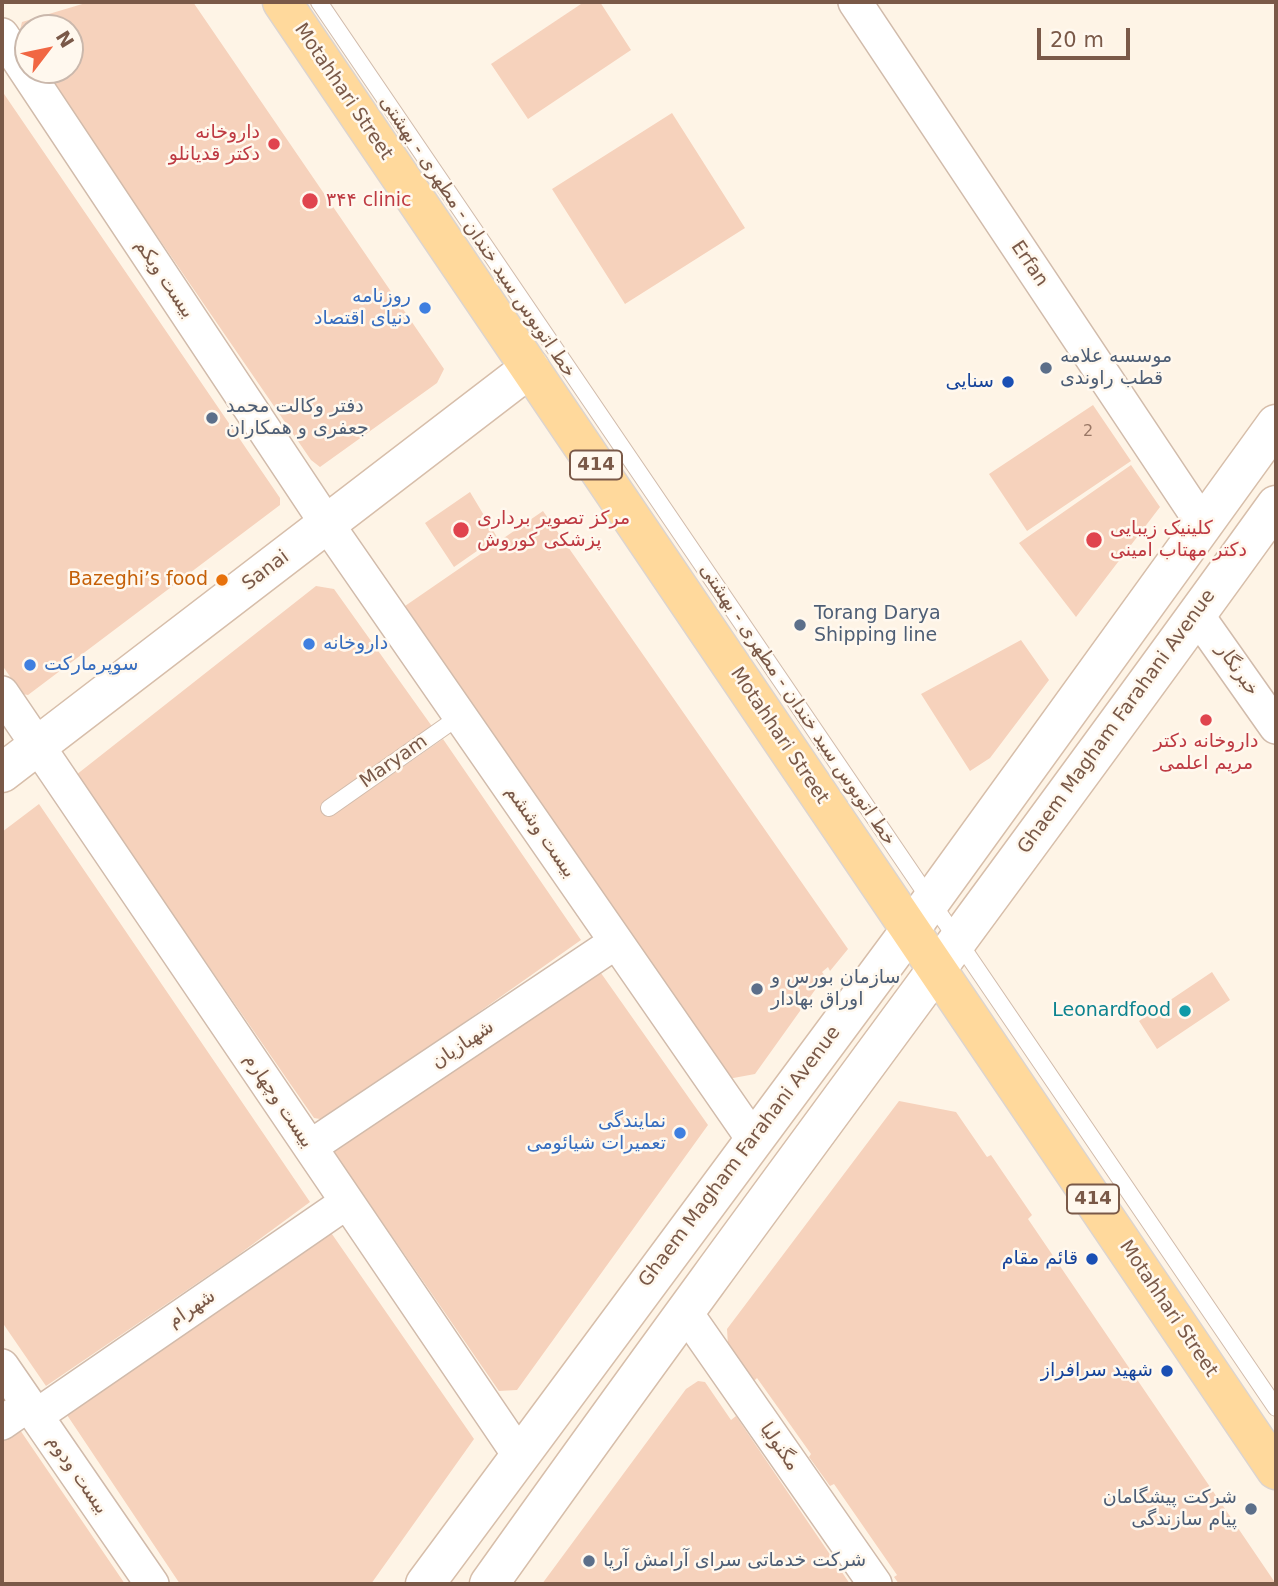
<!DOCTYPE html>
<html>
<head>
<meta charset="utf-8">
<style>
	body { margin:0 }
	#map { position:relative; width:1278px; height:1586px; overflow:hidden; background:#fef4e6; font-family:"DejaVu Sans",sans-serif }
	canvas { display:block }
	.frame { position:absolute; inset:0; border:4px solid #7a5948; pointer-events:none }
	.north { position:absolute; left:14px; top:14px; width:70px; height:70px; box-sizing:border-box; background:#fff8ee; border:2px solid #cab8ac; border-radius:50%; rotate:58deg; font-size:19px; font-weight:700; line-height:28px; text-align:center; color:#7a5948 }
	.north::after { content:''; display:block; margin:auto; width:24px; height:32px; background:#f16743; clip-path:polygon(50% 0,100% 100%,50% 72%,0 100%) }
	.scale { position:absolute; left:1037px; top:28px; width:93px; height:32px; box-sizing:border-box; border:4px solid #7a5948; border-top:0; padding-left:9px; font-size:21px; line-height:24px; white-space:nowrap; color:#7a5948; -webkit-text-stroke:5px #fff8ee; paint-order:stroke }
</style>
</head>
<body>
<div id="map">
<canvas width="1278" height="1586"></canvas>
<div class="frame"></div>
<div class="north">N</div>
<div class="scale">20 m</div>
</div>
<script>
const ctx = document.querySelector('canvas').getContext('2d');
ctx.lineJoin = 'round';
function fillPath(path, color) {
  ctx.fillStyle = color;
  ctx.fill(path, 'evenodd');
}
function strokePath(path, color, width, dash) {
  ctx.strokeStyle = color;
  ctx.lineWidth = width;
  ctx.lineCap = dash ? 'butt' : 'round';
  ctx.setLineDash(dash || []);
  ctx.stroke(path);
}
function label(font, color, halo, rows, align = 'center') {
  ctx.font = font + ' "DejaVu Sans",Cairo,sans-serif';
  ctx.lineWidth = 5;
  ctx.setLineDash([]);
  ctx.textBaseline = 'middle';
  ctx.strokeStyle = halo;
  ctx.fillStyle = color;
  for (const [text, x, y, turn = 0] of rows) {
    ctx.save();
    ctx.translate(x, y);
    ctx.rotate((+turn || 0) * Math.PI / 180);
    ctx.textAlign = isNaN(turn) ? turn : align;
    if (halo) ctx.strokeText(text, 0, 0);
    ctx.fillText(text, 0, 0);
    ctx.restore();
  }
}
fillPath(new Path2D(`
	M89,2H193L444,369L437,383L320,467L311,460L43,70H70V28H28V47L19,34L22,22Z
	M584,2H600L631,50L528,119L491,64Z
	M2,91L280,498V505L28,695L22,694L2,665Z
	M672,113L745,228L625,304L552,189Z
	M1093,405L1131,461L1027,531L989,474Z
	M1131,465L1160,507L1076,617L1019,543Z
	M470,492L497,537L454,567L425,523Z
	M543,511L848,949L830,971L828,967L822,972L825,976L755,1074L728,1079L714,1076L502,746L405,606Z
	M316,586L334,589L436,732L332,808L336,813L443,739L581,940L326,1120L314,1118L76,775Z
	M1021,640L1049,680L990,758L970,771L921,694Z
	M39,804L310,1202L234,1258L46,1386L2,1322V832Z
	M596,966L708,1125L517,1390L499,1391L331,1148Z
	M1212,972L1230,1000L1157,1049L1139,1021Z
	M899,1101L956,1112L987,1157L991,1155L1032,1215L1028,1219L1276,1584H899L894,1577L897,1575L834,1484L830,1486L809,1457L811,1454L757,1378L753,1382L728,1345L727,1329Z
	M325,1224L474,1439L371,1584H180L61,1406Z
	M698,1381L705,1382L731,1420L736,1416L850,1584H542L686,1389Z
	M18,1427L125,1584H2V1439Z`), '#f6d2bc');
const lane = new Path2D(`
	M319,2L1276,1408
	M329,808L460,716`);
const street = new Path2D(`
	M855,2L1204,526
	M2,35L327,524L753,1139
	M1197,615L1276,727
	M2,693L519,1455
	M310,1147L616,942
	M684,1310L875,1584
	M2,1366L152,1584
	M36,1416L347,1202
	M2,1423L28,1405`);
const secondary = new Path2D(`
	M2,773L530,368
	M425,1584L910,930L1276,424
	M489,1584C747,1221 1016,866 1276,505`);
const primary = new Path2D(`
	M282,2L1276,1470`);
strokePath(lane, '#d1bbab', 18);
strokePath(street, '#d1bbab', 36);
strokePath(secondary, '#d7beaa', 41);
strokePath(primary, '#dcd4cf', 41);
strokePath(lane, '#fff', 16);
strokePath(street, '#fff', 33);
strokePath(secondary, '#fff', 38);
strokePath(primary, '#ffd99c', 38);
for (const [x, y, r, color] of [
	[274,144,7,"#e0444e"],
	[310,201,9,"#e0444e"],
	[425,308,7,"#3f7fe0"],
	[1046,368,7,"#5c6f8a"],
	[1008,382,7,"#1a4fb4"],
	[212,418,7,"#5c6f8a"],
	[461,530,9,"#e0444e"],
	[1094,540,9,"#e0444e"],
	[222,580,7,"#e8710a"],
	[800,625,7,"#5c6f8a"],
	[309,644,7,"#3f7fe0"],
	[30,665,7,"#3f7fe0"],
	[1206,720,7,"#e0444e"],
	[757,989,7,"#5c6f8a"],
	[1185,1011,7,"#0f9aa8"],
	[680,1133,7,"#3f7fe0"],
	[1092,1259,7,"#1a4fb4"],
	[1167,1371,7,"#1a4fb4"],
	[1251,1509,7,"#5c6f8a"],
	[589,1561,7,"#5c6f8a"]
]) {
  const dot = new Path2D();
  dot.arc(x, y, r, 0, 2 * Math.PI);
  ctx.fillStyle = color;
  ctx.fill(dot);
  strokePath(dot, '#fff8ee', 2.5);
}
label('16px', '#997765', null, [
	["2",1088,432]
]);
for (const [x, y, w] of [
	[596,465,52],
	[1093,1199,52]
]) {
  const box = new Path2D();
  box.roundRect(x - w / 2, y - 14.5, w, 29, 5);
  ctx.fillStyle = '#fff8ee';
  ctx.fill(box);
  strokePath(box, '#7a5948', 2);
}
label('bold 18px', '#7a5948', null, [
	["414",596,465],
	["414",1093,1199]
]);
label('19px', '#7a5948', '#fff8ee', [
	["Motahhari Street",343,92,56],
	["خط اتوبوس سید خندان - مطهری - بهشتی",477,237,56],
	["Erfan",1029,264,56],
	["بیست ویکم",164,279,56],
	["Sanai",266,571,-37],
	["خبرنگار",1237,670,55],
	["خط اتوبوس سید خندان - مطهری - بهشتی",797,705,56],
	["Ghaem Magham Farahani Avenue",1117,722,-54],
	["Motahhari Street",779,736,56],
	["Maryam",394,762,-35],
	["بیست وششم",540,832,55],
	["شهبازیان",463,1045,-34],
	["بیست وچهارم",278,1101,56],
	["Ghaem Magham Farahani Avenue",740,1157,-53],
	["شهرام",192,1309,-34],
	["Motahhari Street",1168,1309,56],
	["مگنولیا",779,1447,55],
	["بیست ودوم",77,1475,55]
]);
label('19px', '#be3a42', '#fff8ee', [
	["داروخانه",260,133,"right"],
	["دکتر قدیانلو",260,155,"right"],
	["۳۴۴ clinic",326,201],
	["مرکز تصویر برداری",477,519],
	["پزشکی کوروش",477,541],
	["کلینیک زیبایی",1110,529],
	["دکتر مهتاب امینی",1110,551],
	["داروخانه دکتر",1206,742,"center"],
	["مریم اعلمی",1206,764,"center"]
], 'left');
label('19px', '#366cbe', '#fff8ee', [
	["روزنامه",411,297],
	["دنیای اقتصاد",411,319],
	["داروخانه",323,644,"left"],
	["سوپرمارکت",44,665,"left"],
	["نمایندگی",666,1122],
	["تعمیرات شیائومی",666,1144]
], 'right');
label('19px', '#4e5e75', '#fff8ee', [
	["موسسه علامه",1060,357],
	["قطب راوندی",1060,379],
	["دفتر وکالت محمد",226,407],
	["جعفری و همکاران",226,429],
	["Torang Darya",814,614],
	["Shipping line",814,636],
	["سازمان بورس و",771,978],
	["اوراق بهادار",771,1000],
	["شرکت پیشگامان",1237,1498,"right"],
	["پیام سازندگی",1237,1520,"right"],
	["شرکت خدماتی سرای آرامش آریا",603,1561]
], 'left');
label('19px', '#164399', '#fff8ee', [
	["سنایی",994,382],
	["قائم مقام",1078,1259],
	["شهید سرافراز",1153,1371]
], 'right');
label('19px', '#c56008', '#fff8ee', [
	["Bazeghi’s food",208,580]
], 'right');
label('19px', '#0d838f', '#fff8ee', [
	["Leonardfood",1171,1011]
], 'right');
</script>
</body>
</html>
